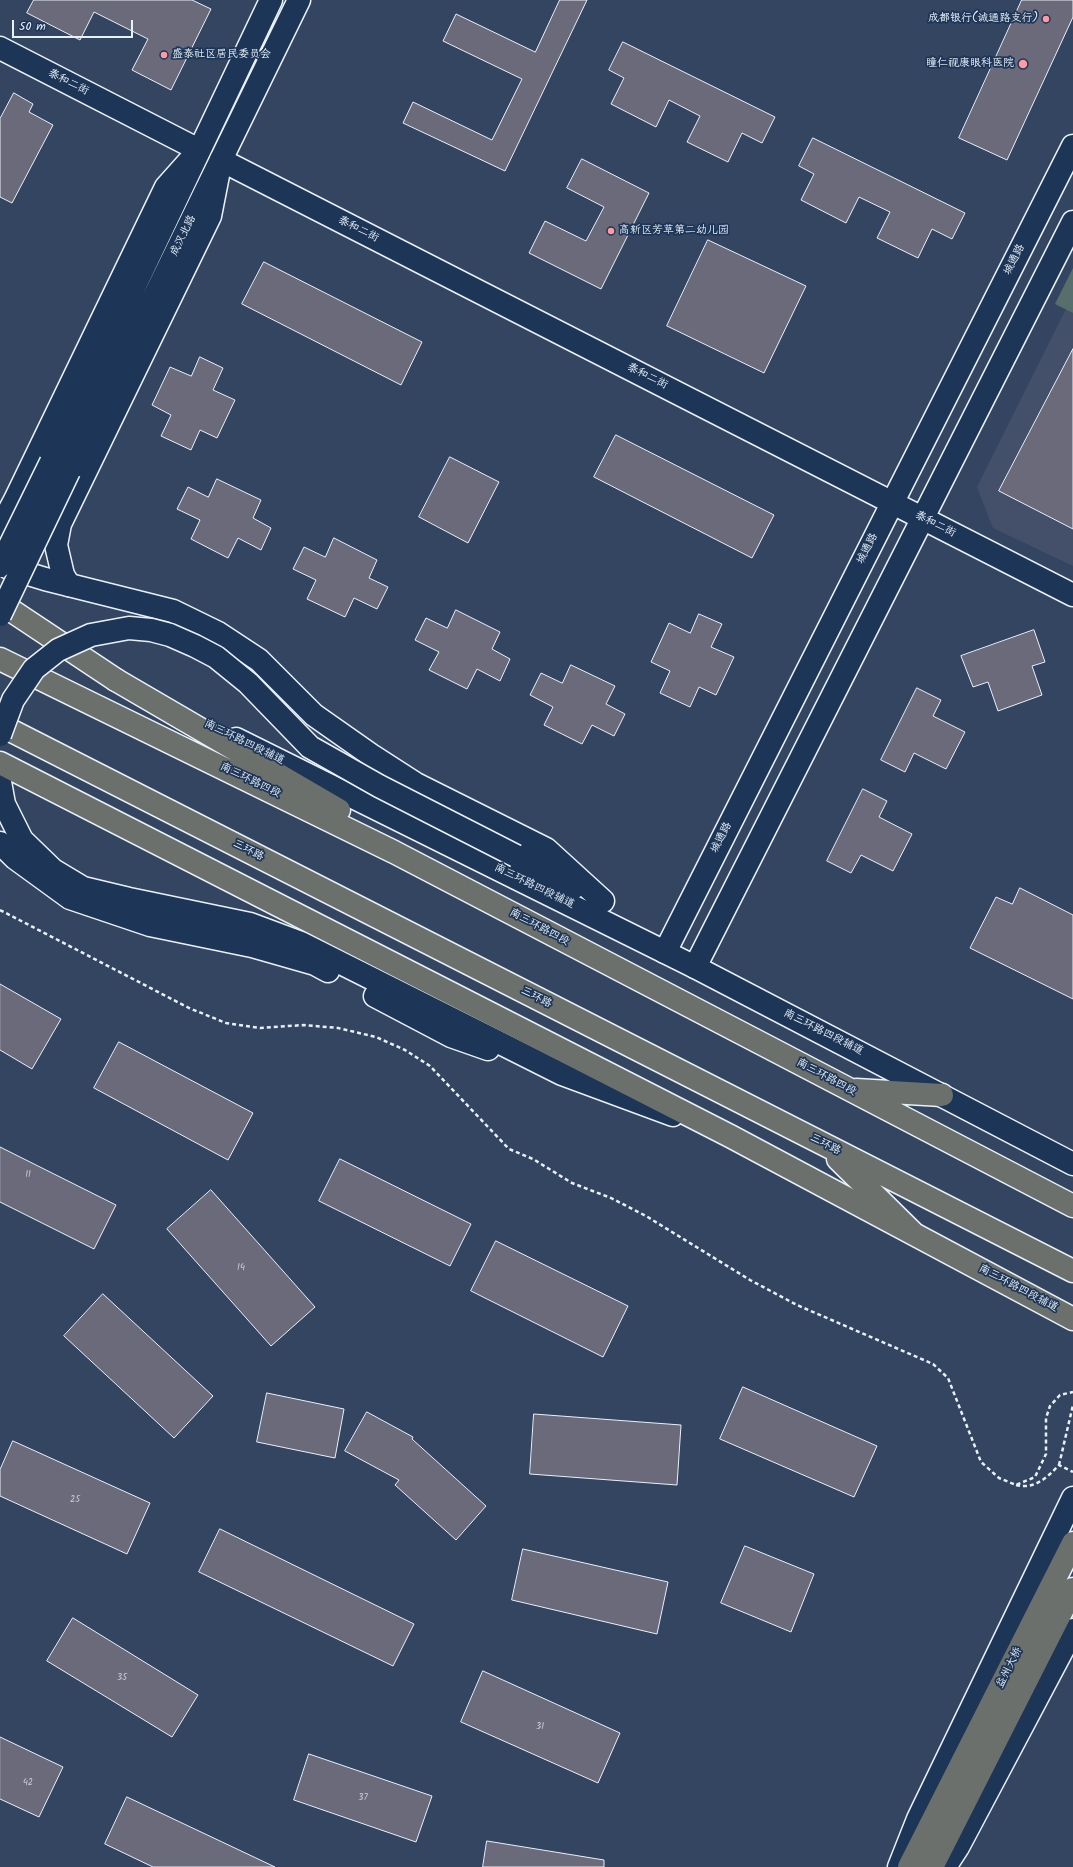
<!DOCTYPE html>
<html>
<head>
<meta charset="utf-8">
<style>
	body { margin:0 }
	#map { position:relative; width:1073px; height:1867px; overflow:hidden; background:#344562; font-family:Kalam,sans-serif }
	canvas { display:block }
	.scale { position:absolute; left:12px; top:20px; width:121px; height:18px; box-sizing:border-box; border:2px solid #e8f1f8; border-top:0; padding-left:5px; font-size:12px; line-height:14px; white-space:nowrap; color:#e8f1f8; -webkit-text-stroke:3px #1d3557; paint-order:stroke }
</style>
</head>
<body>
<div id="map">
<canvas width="1073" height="1867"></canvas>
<div class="scale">50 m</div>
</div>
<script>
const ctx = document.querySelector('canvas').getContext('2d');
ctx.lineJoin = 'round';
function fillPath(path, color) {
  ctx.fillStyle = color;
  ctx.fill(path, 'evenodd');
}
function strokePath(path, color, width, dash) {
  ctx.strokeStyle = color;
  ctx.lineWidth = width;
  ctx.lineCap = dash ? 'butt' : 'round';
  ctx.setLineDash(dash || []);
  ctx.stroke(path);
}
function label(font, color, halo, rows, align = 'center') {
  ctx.font = font + ' Kalam,"LXGW WenKai TC",sans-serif';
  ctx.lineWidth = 3.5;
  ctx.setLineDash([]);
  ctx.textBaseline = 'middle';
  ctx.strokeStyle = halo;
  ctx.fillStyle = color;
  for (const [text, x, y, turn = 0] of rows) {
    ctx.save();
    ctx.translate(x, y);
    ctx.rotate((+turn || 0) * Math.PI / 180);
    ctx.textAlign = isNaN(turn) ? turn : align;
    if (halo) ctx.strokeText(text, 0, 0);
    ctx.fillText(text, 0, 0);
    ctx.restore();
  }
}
fillPath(new Path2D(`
	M1066,309L1073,313V566L993,528L977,487Z`), '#44506a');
fillPath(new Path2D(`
	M1073,268V313L1055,304Z`), '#576f6c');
const building = new Path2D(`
	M34,0H192L211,9L171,90L132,70L148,39L94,12L80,40L27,13Z
	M560,0H587L505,171L403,123L413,102L492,140L522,79L443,41L456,14L535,52Z
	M1022,0H1073V17L1007,160L959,138Z
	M623,42L775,117L762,143L742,133L728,162L687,142L700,116L669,100L656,127L611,104L624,78L609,70Z
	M14,93L33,104L29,112L53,125L12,203L0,197V119Z
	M813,138L965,213L952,239L932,229L918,258L877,238L890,212L859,197L846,223L801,200L814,174L799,166Z
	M582,159L649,193L601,289L529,253L545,221L586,241L604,207L567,188Z
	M708,240L806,286L764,373L667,326Z
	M264,262L422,342L401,385L242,304Z
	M1073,349V529L999,491Z
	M200,357L223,368L213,390L235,400L217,438L200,430L191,450L161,436L171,415L152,405L170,367L191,376Z
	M616,435L774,515L752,558L594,477Z
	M450,457L499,482L468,543L419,517Z
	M217,479L261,500L253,518L271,528L261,550L238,538L228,558L191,539L200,520L177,509L188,487L208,497Z
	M334,538L377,560L369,578L388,587L377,609L354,598L345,617L307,599L316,580L293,569L304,547L325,557Z
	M456,610L500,632L492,649L510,659L500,681L477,669L467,689L429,670L439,652L415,640L426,618L447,628Z
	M699,614L722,624L711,647L734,657L716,695L699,687L690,707L660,693L670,671L651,662L669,623L690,633Z
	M1034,630L1045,662L1032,666L1042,695L998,711L988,682L973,687L961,656Z
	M571,665L615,686L606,704L625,714L614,736L592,725L582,744L544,725L553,707L530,695L541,673L562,683Z
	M917,688L941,700L933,716L965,732L946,769L914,753L905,772L881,760Z
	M863,789L887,801L879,817L912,834L893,871L861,855L851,873L827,861Z
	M1020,888L1073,915V999L970,948L996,897L1012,904Z
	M0,984L61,1019L32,1069L0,1050Z
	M119,1042L253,1113L228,1160L94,1088Z
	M0,1147L116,1205L94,1249L0,1202Z
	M340,1159L471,1224L450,1266L319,1201Z
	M211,1190L315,1307L271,1346L167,1229Z
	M496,1241L628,1306L603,1357L471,1291Z
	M103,1294L213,1396L174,1438L64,1336Z
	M743,1387L877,1446L854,1497L720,1439Z
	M267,1393L344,1409L335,1458L257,1442Z
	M367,1412L413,1437L412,1439L486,1506L456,1540L395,1485L399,1480L345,1451Z
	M534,1414L681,1425L677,1485L530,1474Z
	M13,1441L150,1503L127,1554L0,1496V1470Z
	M220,1529L414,1624L393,1666L199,1572Z
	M745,1546L814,1574L791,1632L721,1603Z
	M523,1549L668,1582L657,1634L512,1600Z
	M73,1618L198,1695L172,1737L47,1661Z
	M483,1671L620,1733L598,1783L461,1722Z
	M0,1737L63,1767L39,1817L0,1799Z
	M309,1754L432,1796L416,1842L294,1800Z
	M127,1797L275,1867H153L105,1844Z
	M487,1841L604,1860V1867H483Z`);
fillPath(building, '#6a6a7b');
strokePath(building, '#e8f1f8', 1);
const tertiary = new Path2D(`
	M0,48L199,150L166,187L15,500L0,528
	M69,585L63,575L56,545L60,524L210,216L221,160L1073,595
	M665,952L1073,146
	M695,967L1073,222
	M899,1867L918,1819L1073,1498
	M945,1867L958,1847L1073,1630`);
const secondary = new Path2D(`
	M51,462L271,0
	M69,471L299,0
	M3,564L9,568L45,579L173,611L218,633L259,660L314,715L371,755L416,784L546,849L603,901
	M236,739L695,967L1073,1164
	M0,782L4,804L22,840L53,870L83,888L129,899L250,924L301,943L562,1074L673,1115
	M0,843L15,858L70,898L150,925L252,946L315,964L328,971
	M516,856L575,887
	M375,996L451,1036L488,1049`);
const primary = new Path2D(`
	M0,603L116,680
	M0,763L730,1136L1073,1319
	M909,1867L1073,1543
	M932,1867L1073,1589`);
const trunk = new Path2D(`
	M0,659L394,852L1073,1206
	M116,680L339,810
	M0,725L1073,1271
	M856,1090L942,1095
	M838,1159L912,1232`);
strokePath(tertiary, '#e8f1f8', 25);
strokePath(secondary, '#e8f1f8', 25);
strokePath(primary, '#e8f1f8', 25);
strokePath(trunk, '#e8f1f8', 25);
strokePath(new Path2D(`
	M0,910L189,1008L226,1023L260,1028L304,1025L338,1028L376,1037L405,1050L430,1066L509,1149L533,1159L572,1183L611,1198L646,1216L750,1280L797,1305L933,1364L948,1378L981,1462L999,1478L1016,1485L1035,1477L1046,1454V1418L1050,1406L1060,1395L1073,1392
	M1059,1465L1073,1405
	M1016,1485C1034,1490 1048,1477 1059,1465L1073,1472`), '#e8f1f8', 2.5, [4, 3]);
strokePath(tertiary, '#1d3557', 22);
strokePath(secondary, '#1d3557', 22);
strokePath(primary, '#6c706d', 22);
strokePath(trunk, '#6c706d', 22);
const secondaryBridge = new Path2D(`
	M0,566L51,462
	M0,615L69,471
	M0,735L13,700L34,669L58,650L91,635L129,628L151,630L170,635L195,646L216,657L248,683L310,747L379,786L516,856`);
strokePath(secondaryBridge, '#e8f1f8', 25, []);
strokePath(secondaryBridge, '#1d3557', 22);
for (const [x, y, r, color] of [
	[1046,19,4,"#ff9aa2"],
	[164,55,4,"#ff9aa2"],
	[1023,64,5,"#ff9aa2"],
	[611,231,4,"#ff9aa2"]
]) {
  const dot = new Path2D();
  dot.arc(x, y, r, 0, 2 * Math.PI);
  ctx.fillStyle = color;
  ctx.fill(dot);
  strokePath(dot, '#1d3557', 1.5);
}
label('9px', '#c8cfd9', null, [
	["11",28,1175],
	["14",241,1268],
	["25",75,1500],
	["35",122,1678],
	["31",540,1727],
	["42",28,1783],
	["37",363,1798]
]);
label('11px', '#e8f1f8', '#1d3557', [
	["成都银行(诚通路支行)",1038,19],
	["盛泰社区居民委员会",172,55,"left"],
	["瞳仁视康眼科医院",1014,64],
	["高新区芳草第二幼儿园",619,231,"left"]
], 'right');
label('11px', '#e8f1f8', '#1d3557', [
	["泰和二街",68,83,27],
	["泰和二街",358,230,27],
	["成汉北路",184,236,-64],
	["城通路",1015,260,-63],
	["泰和二街",647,377,27],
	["泰和二街",935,525,27],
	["城通路",868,549,-63],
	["南三环路四段辅道",244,743,26],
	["南三环路四段",250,781,26],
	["城通路",722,838,-63],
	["三环路",248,851,27],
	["南三环路四段辅道",534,887,26],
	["南三环路四段",539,928,28],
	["三环路",536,998,27],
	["南三环路四段辅道",823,1033,27],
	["南三环路四段",826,1078,28],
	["三环路",825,1145,27],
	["南三环路四段辅道",1018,1289,28],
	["益州大桥",1010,1668,-63]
]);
</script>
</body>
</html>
